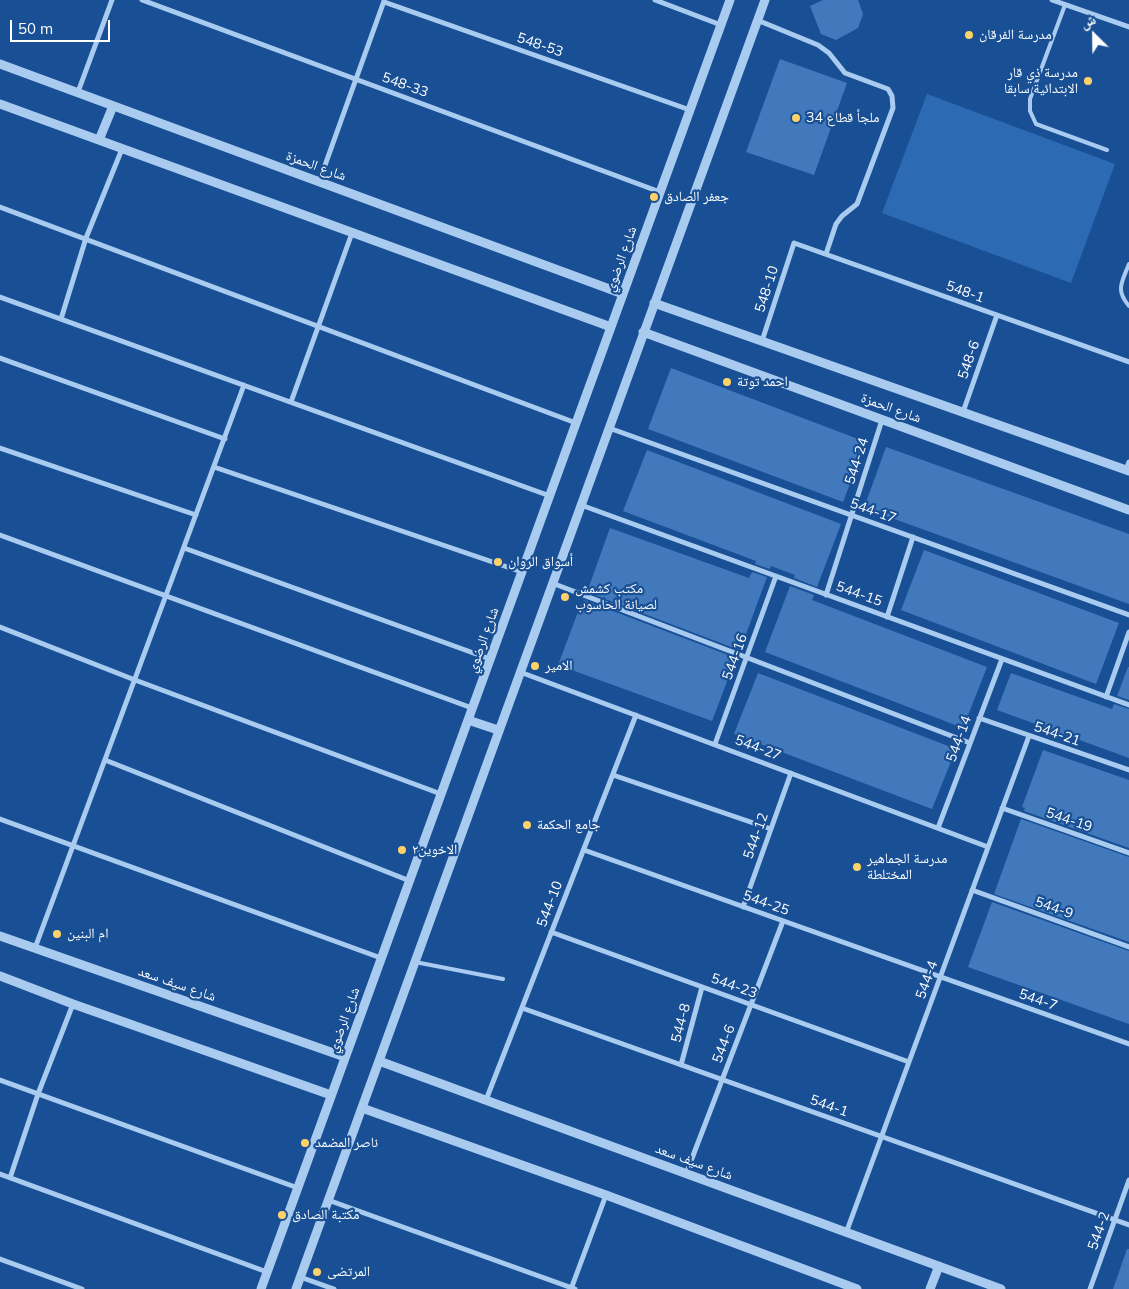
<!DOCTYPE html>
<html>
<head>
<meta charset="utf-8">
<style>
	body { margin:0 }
	#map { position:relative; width:1129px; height:1289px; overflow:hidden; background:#195095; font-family:Mulish,"Noto Naskh Arabic",sans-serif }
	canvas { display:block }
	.north { position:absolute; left:1069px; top:10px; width:50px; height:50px; -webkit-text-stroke:4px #195095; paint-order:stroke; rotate:337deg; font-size:14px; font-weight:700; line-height:20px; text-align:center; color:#fff }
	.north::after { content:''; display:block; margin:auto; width:18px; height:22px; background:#fff; clip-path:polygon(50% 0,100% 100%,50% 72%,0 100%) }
	.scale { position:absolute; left:10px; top:20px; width:100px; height:22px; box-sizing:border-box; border:2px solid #fff; border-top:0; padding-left:6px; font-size:15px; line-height:18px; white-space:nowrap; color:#fff; -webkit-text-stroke:4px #195095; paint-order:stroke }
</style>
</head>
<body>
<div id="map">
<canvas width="1129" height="1289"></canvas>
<div class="north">ش</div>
<div class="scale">50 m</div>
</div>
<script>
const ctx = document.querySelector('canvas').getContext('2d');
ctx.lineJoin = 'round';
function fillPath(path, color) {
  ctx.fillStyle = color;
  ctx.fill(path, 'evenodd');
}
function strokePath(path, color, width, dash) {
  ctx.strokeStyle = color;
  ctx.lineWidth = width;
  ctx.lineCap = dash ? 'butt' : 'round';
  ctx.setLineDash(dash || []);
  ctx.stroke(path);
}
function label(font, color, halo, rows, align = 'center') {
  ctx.font = font + ' Mulish,"Noto Naskh Arabic",sans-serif';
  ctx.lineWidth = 4.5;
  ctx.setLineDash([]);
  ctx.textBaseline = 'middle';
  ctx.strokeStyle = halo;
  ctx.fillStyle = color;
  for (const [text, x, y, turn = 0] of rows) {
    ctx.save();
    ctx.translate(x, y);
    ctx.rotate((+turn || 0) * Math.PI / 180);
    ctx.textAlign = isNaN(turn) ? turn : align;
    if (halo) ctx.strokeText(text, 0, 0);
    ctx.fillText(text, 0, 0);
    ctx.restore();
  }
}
fillPath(new Path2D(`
	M927,94L1115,164L1071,283L882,213Z`), '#2c6ab3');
fillPath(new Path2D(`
	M823,0H858L863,14L858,28L836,40L821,34L810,6Z
	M780,59L847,83L814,175L746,152Z
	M671,368L866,442L843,502L648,429Z
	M886,447L1129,534V604L864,508Z
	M647,450L841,524L817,587L794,578L795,575L771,566L770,569L755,564L756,561L623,511Z
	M610,528L749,578L752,572L767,577L742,645H740L739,650L587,592Z
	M924,550L1119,623L1096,684L901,610Z
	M790,586L814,595L812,600L987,667L963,728L765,652Z
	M584,600L736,658L712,721L558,665L581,604H582Z
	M1128,667H1129V700L1117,696Z
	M758,673L956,749L932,809L734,734Z
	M1011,673L1112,709L1114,704L1129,709V758L997,710Z
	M1043,750L1129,780V848L1024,811L1025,808L1022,807Z
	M1021,819L1129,857V942L994,894Z
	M992,902L1129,951V1024L968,967Z
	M1127,1249H1129V1289H1113Z`), '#4179bc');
strokePath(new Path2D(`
	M1065,5L1030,99V111L1036,124L1107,150
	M1129,264C1122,282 1115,290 1129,306
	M415,962L503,979`), '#aacbf0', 4);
strokePath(new Path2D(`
	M142,0L660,192
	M655,0L721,25
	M1052,0L1129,27
	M384,2L690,110
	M757,20L818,45L829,53L845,73L888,89L892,96L893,108L857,204L842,216L836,224L826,254
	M78,92L112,0
	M319,182L384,1
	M0,207L576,423
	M0,297L550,496
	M61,319L86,238L122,149
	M762,341L794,243L1129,362
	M0,358L225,439
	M291,402L352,233
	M963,412L997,315
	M609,428L1129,615
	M0,448L196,515
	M214,467L522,572
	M1126,470L1129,462
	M581,505L1129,705
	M0,535L472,708
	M184,548L490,659
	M552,583L970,743
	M826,595L882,420
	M887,617L913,537
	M0,627L135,680L441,794
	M520,672L988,847
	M1106,697L1129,632
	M979,718L1129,770
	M715,744L776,576
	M105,760L410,881
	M613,775L771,829
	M1002,808L1129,853
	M0,819L381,958
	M938,828L1002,659
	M584,850L1129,1044
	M972,890L1129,947
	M743,907L791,773
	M551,932L909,1062
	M35,948L244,385
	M522,1008L1129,1225
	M681,1065L702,987
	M0,1080L298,1188
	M486,1100L636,715
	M0,1174L267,1272
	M686,1174L783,921
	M10,1178L38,1094L73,1004
	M328,1200L575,1289
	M846,1233L1029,736
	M0,1259L82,1289
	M300,1277L334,1289
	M571,1289L606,1195
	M1090,1289L1129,1180`), '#aacbf0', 5);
strokePath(new Path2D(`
	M0,64L623,294
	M0,104L611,327
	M99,140L113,106
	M654,303L1129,471
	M643,332L1129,510
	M468,720L498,730
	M0,936L345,1057
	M0,976L73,1004L331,1095
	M379,1061L1001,1289
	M362,1108L606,1195L857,1289
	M261,1289L730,0
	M296,1289L765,0
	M930,1289L939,1266`), '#aacbf0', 9);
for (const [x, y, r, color] of [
	[969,35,5,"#ffd269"],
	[1088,81,5,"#ffd269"],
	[796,118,5,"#ffd269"],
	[654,197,5,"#ffd269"],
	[727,382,5,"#ffd269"],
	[498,562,5,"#ffd269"],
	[565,597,5,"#ffd269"],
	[535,666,5,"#ffd269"],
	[527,825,5,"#ffd269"],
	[402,850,5,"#ffd269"],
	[857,867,5,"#ffd269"],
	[57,934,5,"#ffd269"],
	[305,1143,5,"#ffd269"],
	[282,1215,5,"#ffd269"],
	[317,1272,5,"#ffd269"]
]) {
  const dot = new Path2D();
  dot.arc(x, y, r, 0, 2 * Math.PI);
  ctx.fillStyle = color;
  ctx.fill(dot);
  strokePath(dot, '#195095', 2);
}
label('14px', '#fff', '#195095', [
	["مدرسة الفرقان",979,35],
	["مدرسة ذي قار",1078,73,"right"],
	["الابتدائية سابقا",1078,89,"right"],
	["ملجأ قطاع 34",806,118],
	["جعفر الصادق",664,197],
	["احمد توتة",737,382],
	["أسواق الروان",508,562],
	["مكتب كشمش",575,589],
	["لصيانة الحاسوب",575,605],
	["الامير",545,666],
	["جامع الحكمة",537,825],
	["الاخوين٢",412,850],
	["مدرسة الجماهير",867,859],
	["المختلطة",867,875],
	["ام البنين",67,934],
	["ناصر المضمد",315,1143],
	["مكتبة الصادق",292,1215],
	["المرتضى",327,1272]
], 'left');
label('14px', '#fff', '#195095', [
	["548-53",540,45,19],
	["548-33",405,85,20],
	["شارع الحمزة",316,166,20],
	["شارع الرضوي",621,259,-70],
	["548-10",767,289,-72],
	["548-1",965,292,20],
	["548-6",969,360,-71],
	["شارع الحمزة",891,408,20],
	["544-24",857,461,-72],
	["544-17",873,511,20],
	["544-15",859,594,20],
	["شارع الرضوي",483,640,-70],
	["544-16",735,657,-70],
	["544-21",1057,734,19],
	["544-14",959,739,-70],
	["544-27",758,748,21],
	["544-19",1069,820,19],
	["544-12",756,836,-70],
	["544-25",766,903,20],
	["544-10",550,904,-69],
	["544-9",1054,908,20],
	["544-4",927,980,-70],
	["شارع سيف سعد",177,984,19],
	["544-23",734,986,20],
	["544-7",1038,1000,19],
	["شارع الرضوي",344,1020,-70],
	["544-8",681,1023,-75],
	["544-6",724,1044,-69],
	["544-1",829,1106,20],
	["شارع سيف سعد",694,1162,20],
	["544-2",1099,1231,-70]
]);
</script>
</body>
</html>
